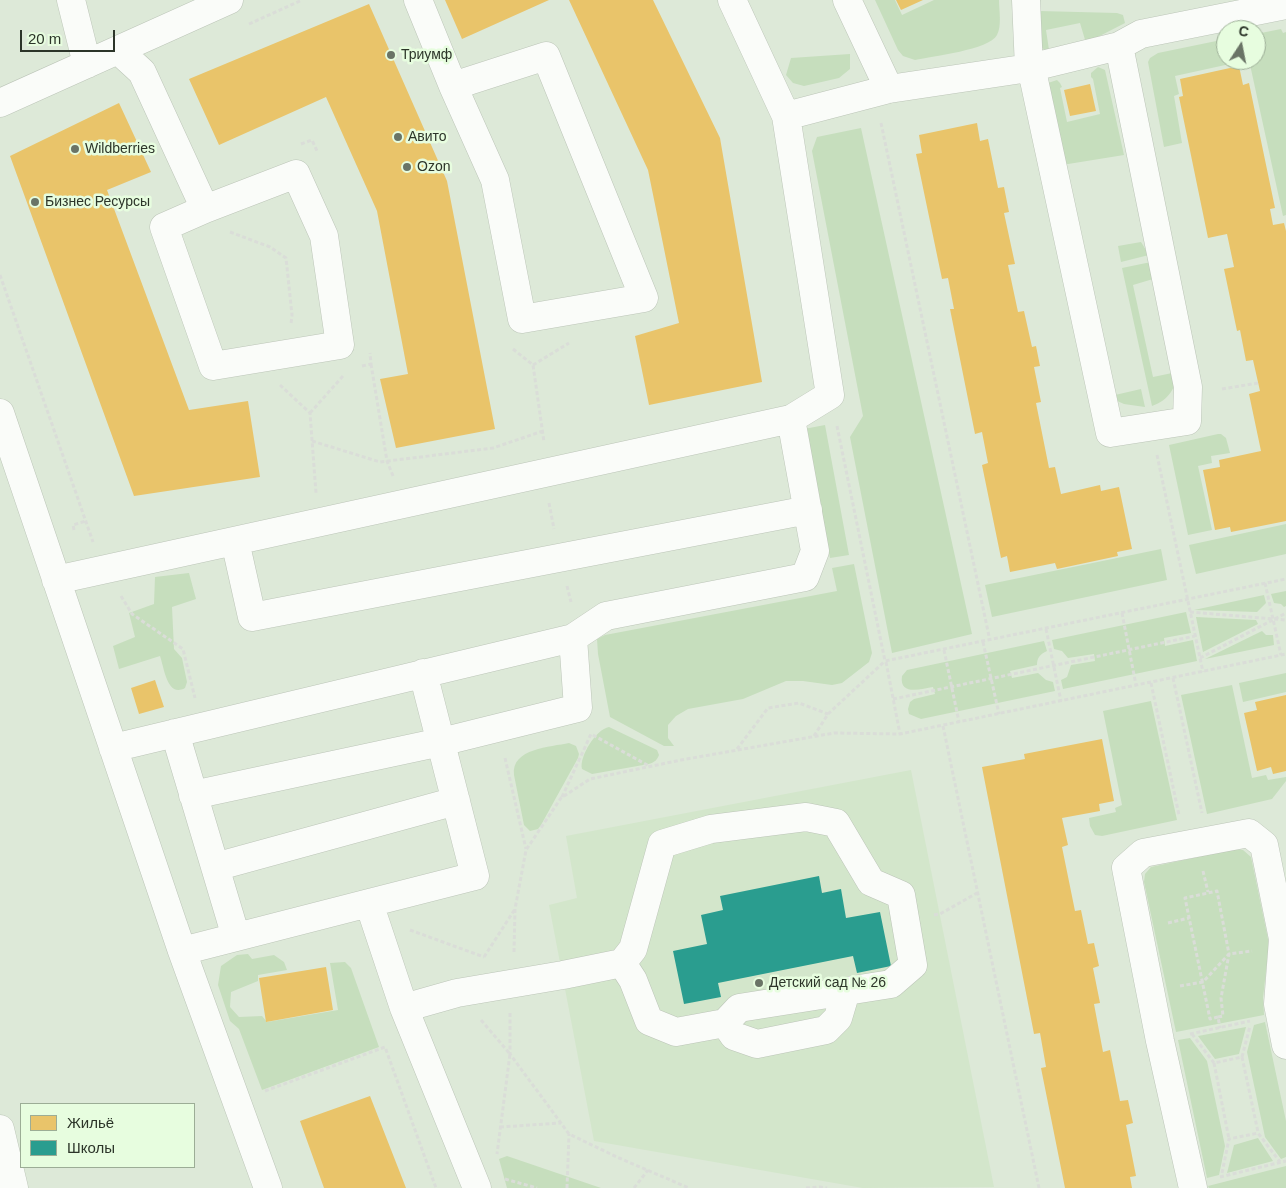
<!DOCTYPE html>
<html>
<head>
<meta charset="utf-8">
<style>
	body { margin:0 }
	#map { position:relative; width:1286px; height:1188px; overflow:hidden; background:#dde9d8; font-family:Arial,sans-serif }
	canvas { display:block }
	.legend { position:absolute; left:20px; top:1103px; width:175px; height:65px; box-sizing:border-box; background:#e7fddf; border:1px solid #9cad96; margin:0; padding:6px 9px; list-style:none; font-size:15px; color:#2c3529 }
	.legend li { display:flex; align-items:center; gap:10px; height:25px }
	.legend b { width:25px; border:1px solid #9cad96 }
	.north { position:absolute; left:1216px; top:20px; width:50px; height:50px; box-sizing:border-box; background:#e7fddf; border:1px solid #9cad96; border-radius:50%; rotate:11deg; font-size:14px; font-weight:700; line-height:20px; text-align:center; color:#2c3529 }
	.north::after { content:''; display:block; margin:auto; width:18px; height:22px; background:#6a7466; clip-path:polygon(50% 0,100% 100%,50% 72%,0 100%) }
	.scale { position:absolute; left:20px; top:30px; width:95px; height:22px; box-sizing:border-box; border:2px solid #2c3529; border-top:0; padding-left:6px; font-size:15px; line-height:18px; white-space:nowrap; color:#2c3529; -webkit-text-stroke:4px #e7fddf; paint-order:stroke }
</style>
</head>
<body>
<div id="map">
<canvas width="1286" height="1188"></canvas>
<ul class="legend">
<li><b style="height:14px;background:#e9c46a"></b>Жильё</li>
<li><b style="height:14px;background:#2a9d8f"></b>Школы</li>
</ul>
<div class="north">С</div>
<div class="scale">20 m</div>
</div>
<script>
const ctx = document.querySelector('canvas').getContext('2d');
ctx.lineJoin = 'round';
function fillPath(path, color) {
  ctx.fillStyle = color;
  ctx.fill(path, 'evenodd');
}
function strokePath(path, color, width, dash) {
  ctx.strokeStyle = color;
  ctx.lineWidth = width;
  ctx.lineCap = dash ? 'butt' : 'round';
  ctx.setLineDash(dash || []);
  ctx.stroke(path);
}
function label(font, color, halo, rows, align = 'center') {
  ctx.font = font + ' Arial,sans-serif';
  ctx.lineWidth = 5;
  ctx.setLineDash([]);
  ctx.textBaseline = 'middle';
  ctx.strokeStyle = halo;
  ctx.fillStyle = color;
  for (const [text, x, y, turn = 0] of rows) {
    ctx.save();
    ctx.translate(x, y);
    ctx.rotate((+turn || 0) * Math.PI / 180);
    ctx.textAlign = isNaN(turn) ? turn : align;
    if (halo) ctx.strokeText(text, 0, 0);
    ctx.fillText(text, 0, 0);
    ctx.restore();
  }
}
fillPath(new Path2D(`
	M911,770L994,1187L863,1188L594,1141L549,905L577,898L566,836Z`), '#d3e6cb');
fillPath(new Path2D(`
	M875,0H895L902,15L934,0H999C999,10 1002,26 997,35C989,50 933,56 915,60L903,56L898,50Z
	M1039,11L1117,13L1123,15L1125,23L1086,43L1080,23L1046,30L1049,50L1046,51L1041,47Z
	M1281,29L1283,33L1286,32V215L1283,216L1249,60H1256V34Z
	M1226,39V60H1239V62L1175,76L1179,94L1174,96L1182,143L1164,147L1148,62L1150,58L1158,53Z
	M850,54V69L839,78L804,86L793,83L786,75L791,58Z
	M1098,67L1105,70L1124,155L1062,165L1048,83L1057,80L1060,83L1062,87L1060,88L1067,122L1100,114L1093,79L1091,77V73Z
	M861,128L972,634L892,653L850,437L863,416L812,151L817,137Z
	M1141,242L1149,255L1121,262L1118,246Z
	M1151,262L1153,279L1133,285L1153,377L1177,372C1176,388 1169,400 1152,406L1122,268Z
	M1141,389L1145,407L1124,404L1115,400V395Z
	M825,425L849,555L830,558L804,429Z
	M1218,434H1221L1226,438L1230,453L1211,456L1212,463L1198,466L1212,530L1188,535L1169,445Z
	M1286,524V554L1196,574L1189,545Z
	M1161,549L1167,580L992,617L985,585Z
	M854,564L872,653L869,662L842,683L832,685L803,681H786L743,699L688,709L676,716L668,725V738L674,746H664L610,717L598,654L597,639L605,635L837,591L832,568Z
	M189,573L196,599L172,607L174,649L182,658L187,682L185,688C167,698 164,667 160,656L119,669L113,646L135,637L129,613L154,604L155,577Z
	M1286,591V606L1284,607L1281,604L1274,603L1271,594Z
	M1264,595L1266,603L1257,612L1194,610Z
	M1186,612L1191,633L1164,638L1165,646L1193,640L1197,661L1063,689L1061,680L1067,677L1071,665L1095,661L1094,654L1068,658L1062,651L1054,649L1052,640Z
	M1196,617L1256,620L1258,624L1203,652Z
	M1262,631L1266,635H1273L1274,645L1205,659Z
	M1044,641L1047,651C1040,654 1037,658 1037,665L1010,671L1012,678L1038,673L1046,680L1053,682L1055,691L921,719L909,714L908,709L910,702L914,699L935,694L933,687C921,689 899,696 902,676L907,670Z
	M1286,673V692L1243,702L1239,683Z
	M1232,685L1252,778L1266,775L1268,780L1286,777V781L1272,799L1207,814L1181,695Z
	M1151,701L1177,820L1102,836L1095,835L1090,826L1089,818L1116,812L1115,808L1122,805L1103,711Z
	M609,727L657,750L659,755C657,760 655,762 649,764L592,774L582,769C579,757 596,729 609,727Z
	M569,743L576,746L579,754L578,758L541,825L538,829L530,831L524,825L514,775C511,748 551,747 569,743Z
	M1235,849L1243,850L1251,857L1269,944L1263,998L1264,1015L1176,1032L1144,882L1145,874L1151,867Z
	M248,954L252,959L274,955L284,962L287,970L258,975V981L231,992L230,1007L239,1017L262,1016L267,1022L338,1010L330,963L345,962L351,968L379,1047L262,1090L239,1029L230,1021L218,985L221,966L237,955Z
	M1265,1022L1286,1121V1157L1281,1159L1265,1137L1247,1052L1254,1025Z
	M1246,1027L1239,1054L1215,1059L1198,1036Z
	M1190,1038L1207,1061L1225,1146L1219,1175L1207,1178L1178,1040Z
	M1258,1138L1273,1161L1227,1173L1234,1145Z
	M507,1156L601,1188H507L499,1159Z
	M1286,1166V1188H1209L1208,1186Z`), '#c6debd');
fillPath(new Path2D(`
	M445,0H549L462,39Z
	M569,0H653L720,138L762,382L649,405L635,336L679,323L659,224L648,170Z
	M896,0H923L901,10Z
	M369,4L447,181L495,429L396,448L380,379L408,374L377,211L326,97L219,145L189,79Z
	M1239,66L1243,85L1249,83L1275,208L1270,209L1273,225L1284,223L1286,231V521L1231,532L1230,527L1215,530L1203,470L1220,467L1219,460L1261,451L1249,394L1260,391L1253,360L1246,361L1240,330L1237,331L1224,269L1234,267L1227,234L1208,238L1179,97L1183,96L1180,79Z
	M1090,84L1096,111L1070,116L1064,90Z
	M119,103L151,172L107,190L189,410L248,401L260,477L134,496L10,156Z
	M977,123L980,141L988,139L998,188L1004,187L1009,212L1004,213L1015,264L1008,265L1018,312L1024,311L1032,347L1036,346L1040,366L1034,367L1041,402L1036,403L1049,468L1055,467L1061,494L1100,485L1101,491L1119,487L1132,549L1117,552L1118,556L1057,569L1055,563L1010,572L1007,556L1001,558L982,465L988,463L982,432L975,434L950,309H954L948,278L942,279L916,154L922,153L919,135Z
	M155,680L164,707L139,714L131,688Z
	M1286,695V771L1273,774L1271,767L1257,771L1244,713L1257,710L1255,702Z
	M1102,739L1114,801L1099,804L1100,811L1062,818L1068,845L1062,847L1075,911L1081,910L1088,944L1094,943L1099,966L1093,968L1100,1003L1094,1004L1103,1052L1110,1050L1120,1101L1128,1100L1133,1123L1126,1125L1136,1176L1130,1177L1132,1188H1065L1041,1068L1046,1067L1040,1033L1034,1034L982,767L1025,759L1024,754Z
	M326,967L333,1010L266,1022L259,978Z
	M370,1096L406,1188H324L300,1121Z`), '#e9c46a');
fillPath(new Path2D(`
	M819,876L822,893L841,889L846,918L880,912L891,966L857,973L853,956L718,983L721,997L684,1004L673,951L707,944L701,915L723,910L720,896Z`), '#2a9d8f');
const minor = new Path2D(`
	M71,0L87,64
	M418,0L453,86L495,180L522,319L644,298L546,56L453,86
	M732,0L786,116
	M847,0L889,89
	M1026,0L1029,68L1034,80L1110,433L1187,421L1188,387L1119,46
	M118,50L142,72L205,209L296,174L324,236L340,345L213,366L164,227L205,209
	M0,103L229,0
	M0,413L182,951L268,1188
	M235,541L252,617L808,510
	M56,580L791,419L830,395L786,116L889,89L1029,68L1119,46L1141,34L1286,5
	M175,733L236,937
	M113,748L573,638L606,616L805,577L815,551L791,419
	M193,795L441,742L578,708L573,638
	M215,867L456,801
	M369,903L475,876L423,673
	M182,951L369,903L404,1008L477,1188
	M404,1008L457,993L563,975L622,963L633,980L649,1021L676,1032L725,1023L739,1008L891,984L913,965L901,895L871,882L836,823L806,817L711,829L662,844L633,949L622,963
	M725,1023L734,1036L757,1044L826,1030L838,1018L846,991
	M0,1129L14,1188
	M1193,1188L1160,1041L1126,868L1143,853L1249,833L1264,845L1283,939L1278,1004L1286,1045`);
strokePath(minor, '#bcc5b8', 29);
strokePath(new Path2D(`
	M249,24L302,0
	M881,123L990,641
	M301,144L312,140L317,151
	M230,232L270,247L286,258L292,315L291,324
	M0,275L93,542
	M513,349L533,365L544,442
	M371,364L387,461L393,476
	M533,365L569,343
	M362,366L371,364L370,353
	M280,385L310,413L316,493
	M1222,389L1258,383
	M310,413L343,376
	M837,426L885,661L1286,579
	M312,441L380,462L493,448L543,431
	M1157,455L1203,672
	M549,503L554,529
	M74,530L73,525L86,521
	M1265,583L1281,655
	M567,586L571,602
	M121,596L132,614L183,649L195,698
	M1190,612L1286,620
	M1122,613L1136,685
	M1046,629L1061,701
	M983,642L999,714
	M944,650L959,722
	M1200,658L1286,613
	M886,662L900,734
	M1173,678L1202,813
	M1151,683L1179,815
	M893,699L1195,636
	M943,726L1039,1188
	M814,736L828,714L885,661
	M737,749L768,708L799,703L828,714
	M505,758L526,849
	M562,797L591,734L649,766
	M1203,871L1208,892
	M934,915L940,914L977,893
	M1168,923L1189,918
	M410,930L484,957
	M514,952L515,909L526,850L561,798L590,779L681,760L834,733L900,734L1286,654
	M484,957L515,909
	M1180,986L1203,982L1229,954L1252,951
	M510,1013V1054L569,1134L619,1158L689,1188
	M1218,1017L1210,1019L1185,898L1217,891L1229,954L1221,998L1223,1016L1218,1017L1220,1028
	M481,1020L510,1054L497,1154
	M1190,1034L1250,1021
	M1192,1034L1214,1063L1242,1057L1250,1026
	M1242,1057L1258,1132
	M1214,1063L1229,1139
	M265,1091L385,1047L436,1188
	M500,1127L561,1123
	M1222,1173L1229,1139L1258,1133L1280,1162
	M1220,1177L1286,1161
	M505,1179L537,1188
	M567,1188L569,1134
	M634,1188L648,1170
	M806,1188L820,1187L827,1188`), '#daddd8', 3, [4, 2.5]);
strokePath(minor, '#fafcf9', 28);
for (const [x, y, r, color] of [
	[391,55,5,"#6a7466"],
	[398,137,5,"#6a7466"],
	[75,149,5,"#6a7466"],
	[407,167,5,"#6a7466"],
	[35,202,5,"#6a7466"],
	[759,983,5,"#6a7466"]
]) {
  const dot = new Path2D();
  dot.arc(x, y, r, 0, 2 * Math.PI);
  ctx.fillStyle = color;
  ctx.fill(dot);
  strokePath(dot, '#e7fddf', 2);
}
label('14px', '#2c3529', '#e7fddf', [
	["Триумф",401,55],
	["Авито",408,137],
	["Wildberries",85,149],
	["Ozon",417,167],
	["Бизнес Ресурсы",45,202],
	["Детский сад № 26",769,983]
], 'left');
</script>
</body>
</html>
